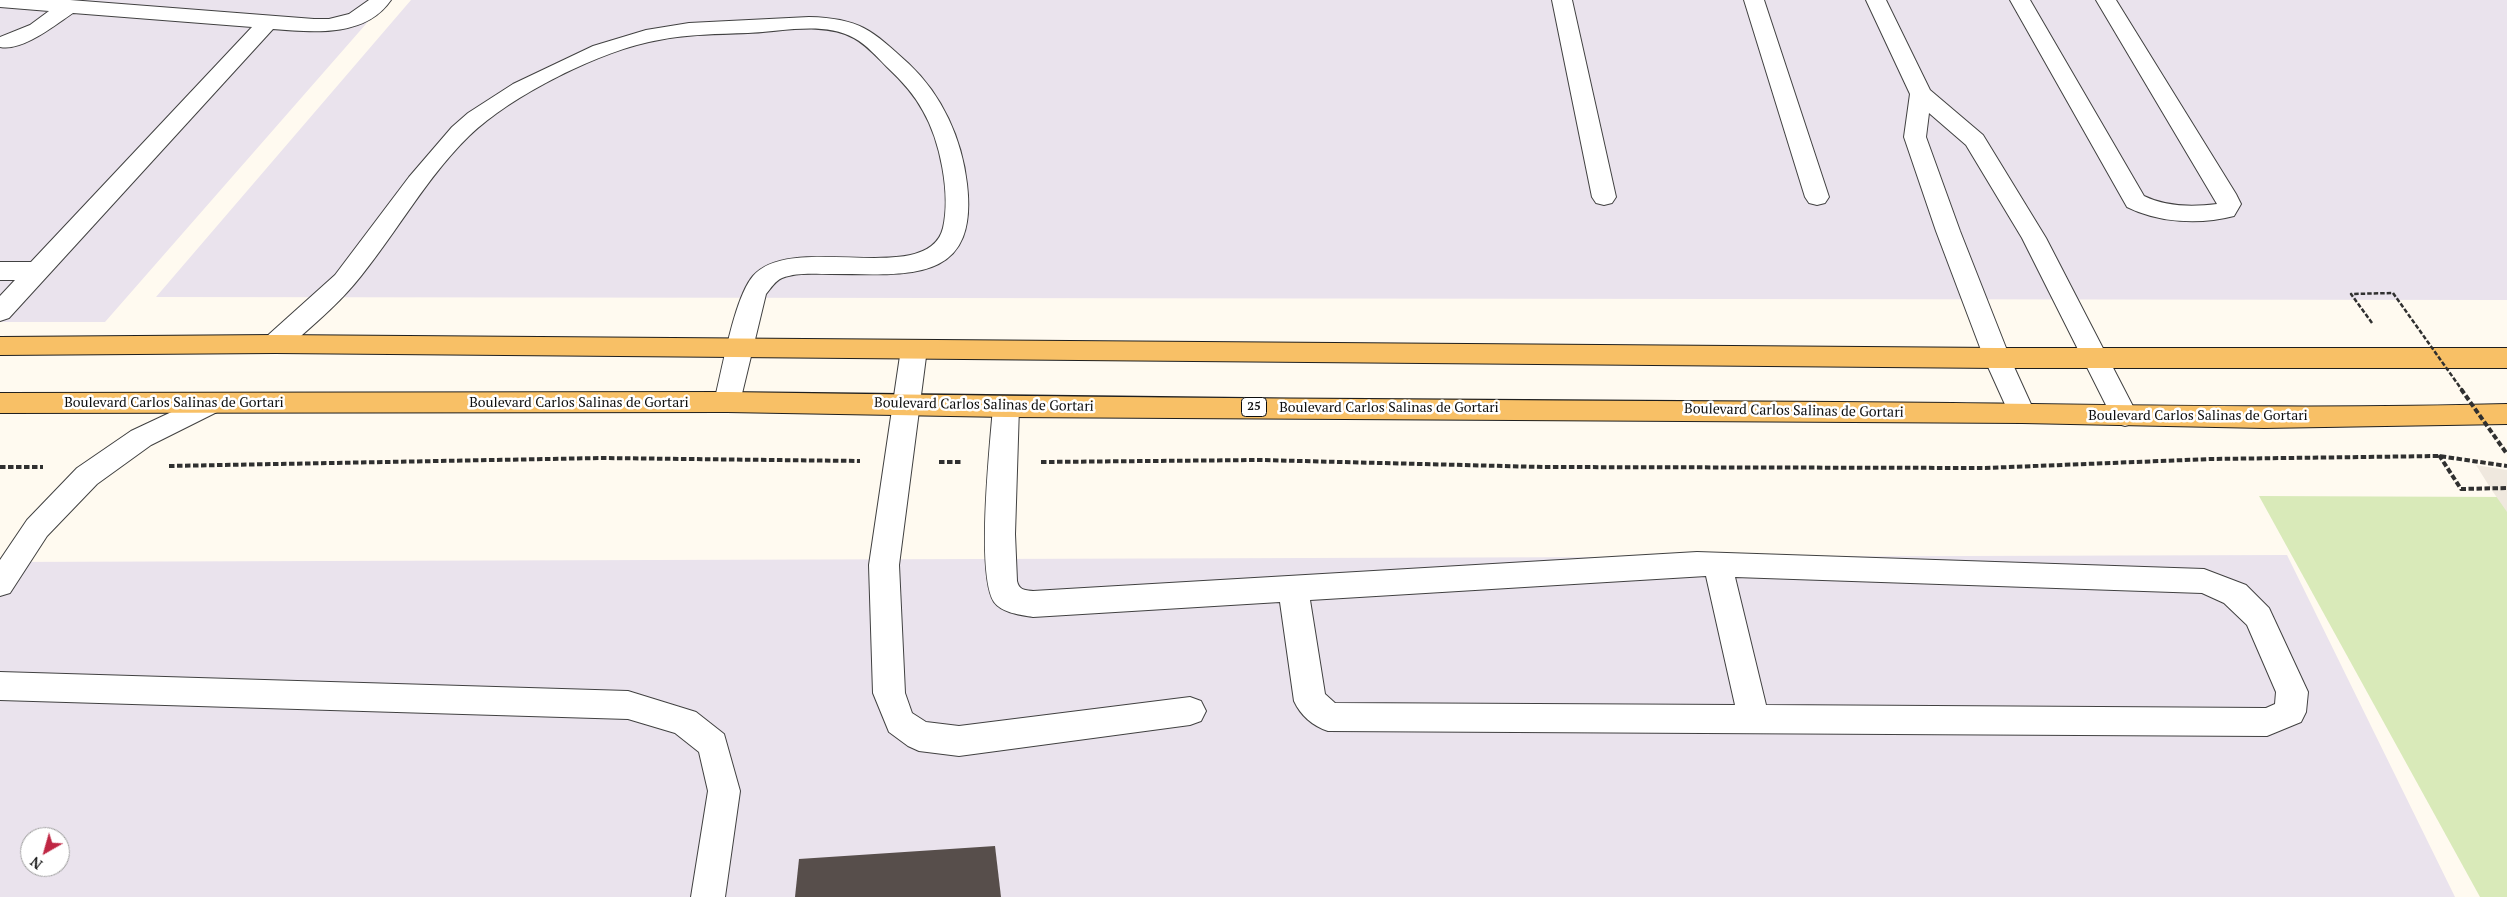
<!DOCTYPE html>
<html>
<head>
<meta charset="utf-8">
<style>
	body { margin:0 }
	#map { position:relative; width:2507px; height:897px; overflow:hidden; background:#fffaf0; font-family:"PT Serif",serif }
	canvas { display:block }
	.north { position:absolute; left:20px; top:827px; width:50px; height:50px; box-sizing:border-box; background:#fff; border:1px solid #9f9f9f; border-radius:50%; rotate:218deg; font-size:14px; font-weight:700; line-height:20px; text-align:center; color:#0e0e0e }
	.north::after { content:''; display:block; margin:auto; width:18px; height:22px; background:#bf2643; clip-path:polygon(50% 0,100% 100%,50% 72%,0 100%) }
</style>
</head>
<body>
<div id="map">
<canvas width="2507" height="897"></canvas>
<div class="north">N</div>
</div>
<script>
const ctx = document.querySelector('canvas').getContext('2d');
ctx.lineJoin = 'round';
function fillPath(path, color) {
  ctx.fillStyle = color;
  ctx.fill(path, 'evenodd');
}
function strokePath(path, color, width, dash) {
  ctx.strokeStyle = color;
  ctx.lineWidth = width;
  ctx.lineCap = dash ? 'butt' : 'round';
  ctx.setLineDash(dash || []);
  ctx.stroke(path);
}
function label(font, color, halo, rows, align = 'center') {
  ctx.font = font + ' "PT Serif",serif';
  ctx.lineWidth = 5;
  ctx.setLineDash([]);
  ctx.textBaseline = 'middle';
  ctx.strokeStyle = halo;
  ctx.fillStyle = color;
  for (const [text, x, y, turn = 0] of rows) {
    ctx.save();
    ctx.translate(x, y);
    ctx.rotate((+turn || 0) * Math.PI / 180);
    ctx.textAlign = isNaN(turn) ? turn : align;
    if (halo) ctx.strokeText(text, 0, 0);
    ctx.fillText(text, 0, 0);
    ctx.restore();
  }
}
fillPath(new Path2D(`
	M0,0H387L105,322H0Z
	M411,0H2507V300L156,297Z
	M2287,555L2455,897H0V562ZM30,837H60V867H30Z`), '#eae3ed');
fillPath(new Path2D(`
	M2259,496L2507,497V897H2480Z`), '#d9eab9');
fillPath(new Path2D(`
	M2476,465L2507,470V512L2491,489Z`), '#efe8de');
fillPath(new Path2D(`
	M995,846L1001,897H795L799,859Z`), '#574e4b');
const service = new Path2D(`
	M0,0H70L314,19H329L349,14L369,0H391C365,38 313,32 273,29L9,318L0,321V296L15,280H0V262H31L252,27L73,13C55,25 22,52 0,47V37L30,25L49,11L0,7Z
	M1552,0H1572L1616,197L1612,203L1604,205L1596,203L1592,197Z
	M1744,0H1764L1829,197L1825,203L1817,205L1809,203L1805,197Z
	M1866,0H1886L1930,90L1983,135L2046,238L2138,416L2135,423L2125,426L2115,423L2022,238L1966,145L1929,113L1926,137L1960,231L2010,358L2035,413L2032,420L2022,423L2012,420L1984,358L1936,231L1904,137L1910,94Z
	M2010,0H2030L2144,196C2166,207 2193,207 2217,204L2096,0H2116L2236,194L2241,204L2234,216C2200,225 2159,223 2127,207Z
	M809,17C860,18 873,31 909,64C942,95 962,139 967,184C979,286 905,274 831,274C816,274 797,272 782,278C775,281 771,288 766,294L740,402L736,409L727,412L718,409L714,402C722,371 734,298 753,276C792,231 928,288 943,228C951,194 940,140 923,111C914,94 901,80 887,67C877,57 867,45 854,38C824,21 780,32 748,33C718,34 689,34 659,40C601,50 512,95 469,136C427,177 398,230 361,276C339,304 311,327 284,351L275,353L266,351L262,344L266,337L335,275L409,177L452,127L468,113L513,84L593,46L646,30L689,23Z
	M914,340L923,342L927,349L899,565L905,693L912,713L926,722L959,726L1190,697L1201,701L1206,711L1201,721L1190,725L959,756L919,751L908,746L889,732L873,693L869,565L901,349L905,342Z
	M212,393L221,396L225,403L221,410L151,445L97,484L47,536L10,593L0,596V560L27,520L77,468L131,431Z
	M1006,397L1015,400L1019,407L1015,534L1017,581C1019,590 1024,590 1033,591L1697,552L2204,569L2246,585L2269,608L2308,692L2306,712L2301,722L2267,736L1328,731C1313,726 1301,716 1294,701L1280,602L1033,617C1021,615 1002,613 994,602C976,573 990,446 993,407L997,400ZM1706,576L1735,705L1335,703L1325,694L1310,600ZM1735,577L2202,593L2224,603L2247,625L2276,692L2275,704L2266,708L1766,705Z
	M0,672L628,691L696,712L724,734L740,791L725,897H691L708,791L699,752L675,733L628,719L0,700Z`);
const primary = new Path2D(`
	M275,335L1997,348H2507V368H1997L275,353L0,355V337Z
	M727,392C1097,398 1466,400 1836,402C2060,403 2283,410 2507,404V424L2264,428L2022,423L1006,417L727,412L0,413V393Z`);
strokePath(service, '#414141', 2);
strokePath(primary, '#1f1f1f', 2);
strokePath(new Path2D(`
	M2372,323L2351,294L2393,293`), '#303030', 2.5, [4.5, 2]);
strokePath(new Path2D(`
	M2439,455L2461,489L2507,488
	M939,462H963
	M1041,462L1260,460L1543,467L1985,468L2211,459L2439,456L2507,466
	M169,466L601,458L860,461
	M0,467H43`), '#303030', 4, [5.5, 2.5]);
fillPath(service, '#fff');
fillPath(primary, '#f8c066');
strokePath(new Path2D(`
	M2393,293L2462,390`), '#303030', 2.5, [4.5, 2]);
strokePath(new Path2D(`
	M2461,389L2507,454`), '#303030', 4, [5.5, 2.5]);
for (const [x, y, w] of [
	[1254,407,25]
]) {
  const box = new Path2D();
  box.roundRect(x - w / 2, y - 9.5, w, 19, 4);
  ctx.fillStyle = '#fff';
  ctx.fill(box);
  strokePath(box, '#0e0e0e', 1);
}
label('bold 12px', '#0e0e0e', null, [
	["25",1254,407]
]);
label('14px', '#0e0e0e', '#fff', [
	["Boulevard Carlos Salinas de Gortari",174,403],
	["Boulevard Carlos Salinas de Gortari",579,403],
	["Boulevard Carlos Salinas de Gortari",984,405,1],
	["Boulevard Carlos Salinas de Gortari",1389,408],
	["Boulevard Carlos Salinas de Gortari",1794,411,1],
	["Boulevard Carlos Salinas de Gortari",2198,416]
]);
</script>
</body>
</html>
